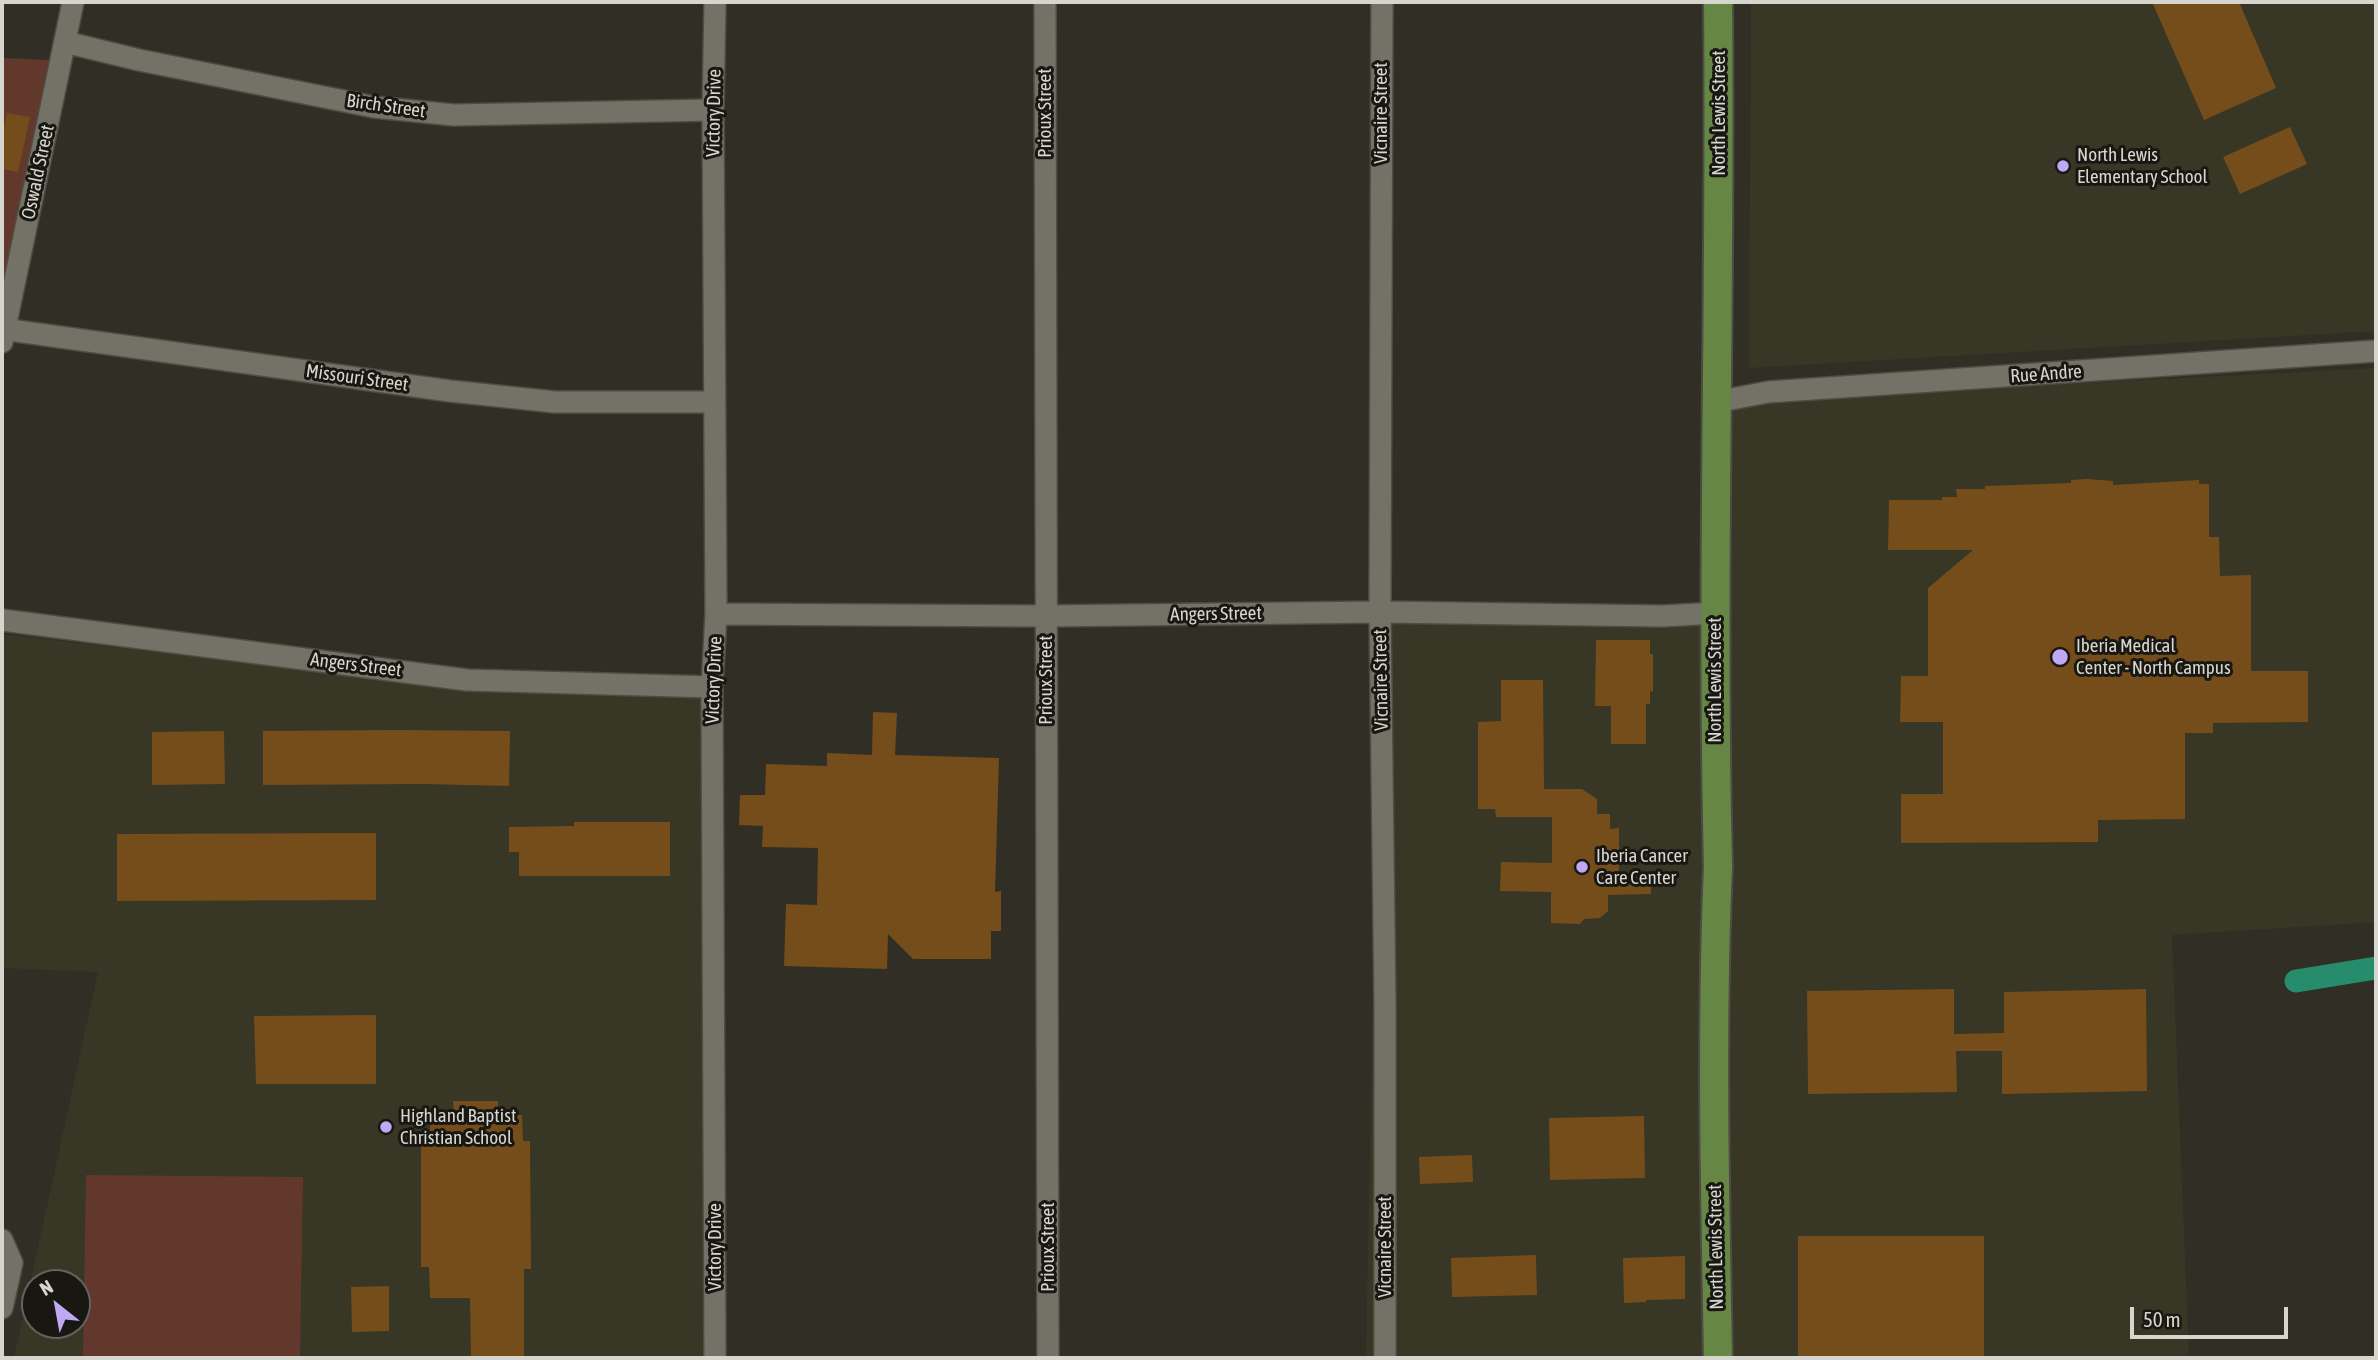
<!DOCTYPE html>
<html>
<head>
<meta charset="utf-8">
<style>
	body { margin:0 }
	#map { position:relative; width:2378px; height:1360px; overflow:hidden; background:#312f25; font-family:"Asap Condensed",sans-serif }
	canvas { display:block }
	.frame { position:absolute; inset:0; border:4px solid #d6d6cf; pointer-events:none }
	.north { position:absolute; left:21px; top:1269px; width:70px; height:70px; box-sizing:border-box; background:#181712; border:2px solid #64635e; border-radius:50%; rotate:329deg; font-size:19px; font-weight:700; line-height:28px; text-align:center; color:#d6d6cf }
	.north::after { content:''; display:block; margin:auto; width:24px; height:32px; background:#bfa9f4; clip-path:polygon(50% 0,100% 100%,50% 72%,0 100%) }
	.scale { position:absolute; left:2130px; top:1307px; width:158px; height:32px; box-sizing:border-box; border:4px solid #d6d6cf; border-top:0; padding-left:9px; font-size:21px; line-height:24px; white-space:nowrap; color:#d6d6cf; -webkit-text-stroke:5px #181712; paint-order:stroke }
</style>
</head>
<body>
<div id="map">
<canvas width="2378" height="1360"></canvas>
<div class="frame"></div>
<div class="north">N</div>
<div class="scale">50 m</div>
</div>
<script>
const ctx = document.querySelector('canvas').getContext('2d');
ctx.lineJoin = 'round';
function fillPath(path, color) {
  ctx.fillStyle = color;
  ctx.fill(path, 'evenodd');
}
function strokePath(path, color, width, dash) {
  ctx.strokeStyle = color;
  ctx.lineWidth = width;
  ctx.lineCap = dash ? 'butt' : 'round';
  ctx.setLineDash(dash || []);
  ctx.stroke(path);
}
function label(font, color, halo, rows, align = 'center') {
  ctx.font = font + ' "Asap Condensed",sans-serif';
  ctx.lineWidth = 6;
  ctx.setLineDash([]);
  ctx.textBaseline = 'middle';
  ctx.strokeStyle = halo;
  ctx.fillStyle = color;
  for (const [text, x, y, turn = 0] of rows) {
    ctx.save();
    ctx.translate(x, y);
    ctx.rotate((+turn || 0) * Math.PI / 180);
    ctx.textAlign = isNaN(turn) ? turn : align;
    if (halo) ctx.strokeText(text, 0, 0);
    ctx.fillText(text, 0, 0);
    ctx.restore();
  }
}
fillPath(new Path2D(`
	M1751,2H2376V331L1749,368Z
	M2376,368V922L2172,935L2189,1358H1366L1380,612L1715,613L1716,402Z
	M2,634L392,680L712,687L705,1358H14L98,972L2,968ZM35,1283H77V1325H35Z`), '#383625');
fillPath(new Path2D(`
	M2,58L49,60L2,299Z
	M86,1175L303,1177L300,1358H83Z`), '#63382c');
strokePath(new Path2D(`
	M2296,981L2376,968`), '#268c6b', 23);
fillPath(new Path2D(`
	M2152,2H2239L2276,88L2204,120Z
	M7,113L30,117L18,172L2,169V137Z
	M2290,127L2307,164L2240,194L2223,157Z
	M2087,479L2113,481V485L2199,480V484H2209V537H2219L2220,576L2251,575V671H2308V722L2213,723V733H2185V819L2098,820V842L1901,843V794H1943V722H1900L1901,676H1928V588L1973,550H1888L1889,500H1942V497H1957L1956,489H1985V486L2071,483V480Z
	M1596,640H1650V654H1653V692L1650,691V704H1646V744H1611V706H1595Z
	M1501,680H1543L1544,789H1582L1597,799V814H1610V829L1619,828V879L1651,880V894L1608,895V911L1600,918L1584,919L1580,924L1551,923V892L1500,891L1501,862L1552,863V817H1496L1495,809H1478V722L1501,721Z
	M873,712L897,713L895,755L999,758L995,892L1001,891V931H991V959H913L888,934L887,969L784,966L786,904L817,905L818,848L762,847L763,826L739,825L740,795H765L766,764L827,766V753L872,755Z
	M396,730L510,731L509,786L424,784L263,785V731Z
	M224,731L225,784L152,785V732Z
	M574,822H670V876H519V852H509V827L574,826Z
	M376,833V900L117,901V834Z
	M1954,989V1034L2004,1033V992L2146,989L2147,1091L2002,1094V1051H1956L1957,1092L1808,1094L1807,991Z
	M376,1015V1084H256L254,1016Z
	M453,1101H498V1115H522L523,1141H530L531,1269H524V1358H471L470,1298H430L429,1267H421V1144H430V1116H454Z
	M1644,1116L1645,1178L1550,1180L1549,1118Z
	M1472,1155L1473,1182L1420,1184L1419,1157Z
	M1798,1236H1984V1358H1798Z
	M1536,1255L1537,1295L1452,1297L1451,1258Z
	M1685,1256V1299L1646,1300V1302L1624,1303L1623,1258Z
	M389,1286V1331L352,1332L351,1287Z`), '#754d1b');
const minor = new Path2D(`
	M1045,2L1048,1358
	M1382,2L1380,612L1385,1006V1358
	M65,42L139,60L374,107L454,115L713,110
	M2,329L450,391L555,402H713
	M2,342L73,2
	M1716,402L1768,392L2376,351
	M716,614L1045,616L1380,612L1663,616L1716,613
	M2,620L467,680L712,687
	M2,1240L12,1263L2,1308
	M715,1358L712,687L716,614L713,110L715,2`);
const major = new Path2D(`
	M1718,1358C1715,1194 1711,1030 1718,866C1711,578 1721,290 1718,2`);
strokePath(minor, '#4e4d43', 24);
strokePath(major, '#4e4d43', 32);
strokePath(minor, '#747266', 21);
strokePath(major, '#668646', 28);
for (const [x, y, r, color] of [
	[2063,166,7,"#bfa9f4"],
	[2060,657,9,"#bfa9f4"],
	[1582,867,7,"#bfa9f4"],
	[386,1127,7,"#bfa9f4"]
]) {
  const dot = new Path2D();
  dot.arc(x, y, r, 0, 2 * Math.PI);
  ctx.fillStyle = color;
  ctx.fill(dot);
  strokePath(dot, '#181712', 2.5);
}
label('19px', '#d6d6cf', '#181712', [
	["Birch Street",386,106,8],
	["Victory Drive",714,113,-89],
	["Prioux Street",1045,113,-90],
	["Vicnaire Street",1381,113,-90],
	["North Lewis Street",1719,113,-90],
	["Oswald Street",38,172,-78],
	["Rue Andre",2046,374,-4],
	["Missouri Street",357,378,8],
	["Angers Street",1216,614,-1],
	["Angers Street",356,665,7],
	["Victory Drive",714,680,-88],
	["Prioux Street",1046,680,-90],
	["Vicnaire Street",1381,680,-91],
	["North Lewis Street",1715,680,-90],
	["Victory Drive",715,1247,-90],
	["Prioux Street",1048,1247,-90],
	["Vicnaire Street",1385,1247,-90],
	["North Lewis Street",1716,1247,-91]
]);
label('19px', '#d6d6cf', '#181712', [
	["North Lewis",2077,155],
	["Elementary School",2077,177],
	["Iberia Medical",2076,646],
	["Center - North Campus",2076,668],
	["Iberia Cancer",1596,856],
	["Care Center",1596,878],
	["Highland Baptist",400,1116],
	["Christian School",400,1138]
], 'left');
</script>
</body>
</html>
